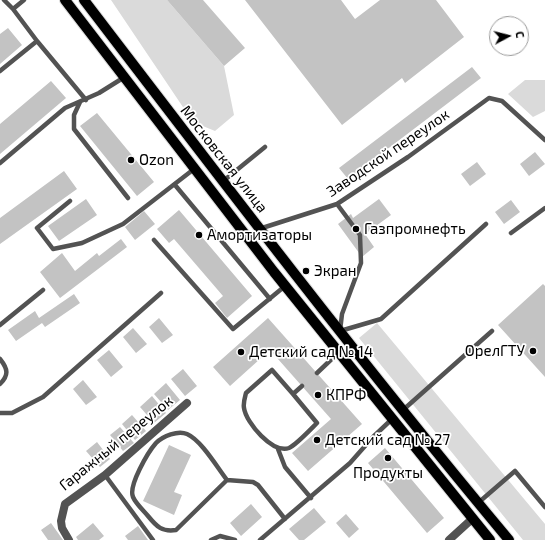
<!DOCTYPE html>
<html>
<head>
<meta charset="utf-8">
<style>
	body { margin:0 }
	#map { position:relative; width:545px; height:540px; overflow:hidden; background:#fff; font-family:"Exo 2",sans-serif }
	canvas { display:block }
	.north { position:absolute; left:489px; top:16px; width:40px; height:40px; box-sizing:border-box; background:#fff; border:1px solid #999; border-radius:50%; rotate:83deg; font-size:11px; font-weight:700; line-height:16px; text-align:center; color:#000 }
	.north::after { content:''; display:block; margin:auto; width:14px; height:18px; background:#000; clip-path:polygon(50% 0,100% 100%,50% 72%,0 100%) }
</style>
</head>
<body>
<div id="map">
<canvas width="545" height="540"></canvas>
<div class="north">С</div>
</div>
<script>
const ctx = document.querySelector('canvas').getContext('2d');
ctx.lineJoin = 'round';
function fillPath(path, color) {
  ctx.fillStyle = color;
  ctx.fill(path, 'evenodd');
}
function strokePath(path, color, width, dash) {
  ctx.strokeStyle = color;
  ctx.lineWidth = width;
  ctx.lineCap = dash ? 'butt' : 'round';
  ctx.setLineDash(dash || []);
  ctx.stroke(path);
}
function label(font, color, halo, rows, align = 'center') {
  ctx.font = font + ' "Exo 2",sans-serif';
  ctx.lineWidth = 3.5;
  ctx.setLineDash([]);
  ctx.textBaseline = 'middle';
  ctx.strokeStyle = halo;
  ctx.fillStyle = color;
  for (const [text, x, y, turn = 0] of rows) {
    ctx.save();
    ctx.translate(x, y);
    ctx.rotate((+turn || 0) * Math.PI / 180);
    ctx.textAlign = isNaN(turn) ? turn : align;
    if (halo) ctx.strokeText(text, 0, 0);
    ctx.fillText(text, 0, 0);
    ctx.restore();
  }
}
fillPath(new Path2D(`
	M111,0H167L224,66L234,115L215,131L193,122Z
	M525,80H545V111L533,117L508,94Z
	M377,323L545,524V540H523L359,338Z`), '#dadada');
fillPath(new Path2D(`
	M167,0H203L245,48L224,66Z
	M245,0H341L355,19L380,0H436L464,37L405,83L402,78L342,125Z
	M8,28L22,45L0,64V34Z
	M472,67L481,78L348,179L339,168Z
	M51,81L66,98L0,154V124Z
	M97,113L154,182L137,196L80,126Z
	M535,152L545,164L529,176L520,164Z
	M477,162L486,174L470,186L461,174Z
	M64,171L77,189L0,244V218Z
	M86,199L97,215L59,241L48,226Z
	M379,199L391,215L365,234L374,247L362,257L338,224L351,214L353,218Z
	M511,200L520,212L504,224L495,212Z
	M179,210L252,296L227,318L215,303L223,296L174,239L169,243L157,229Z
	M144,211L155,224L135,240L125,227Z
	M121,239L127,247L60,298L40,272L62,253L75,271L97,253L99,256Z
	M543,284L545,286V377L498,325Z
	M74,294L80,303L45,327L42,323L16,341L8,330L35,311L39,318Z
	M159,318L173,335L162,343L149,327Z
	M268,318L362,424L308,471L292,453L331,419L270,350L230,386L213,367Z
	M133,328L147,344L136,353L123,337Z
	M109,350L123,367L111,377L97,360Z
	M183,369L197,386L185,396L171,379Z
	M83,380L97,397L86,405L73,389Z
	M166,383L180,400L168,410L154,394Z
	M152,396L166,413L154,423L140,407Z
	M132,415L146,431L135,440L122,424Z
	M120,427L134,443L123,451L110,435Z
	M97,442L110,459L100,467L86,451Z
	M169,445L191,455L174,492L182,495L174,515L143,501Z
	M385,448L444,518L427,533L368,463Z
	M251,504L262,517L241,536L230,523Z
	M314,508L326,522L304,540H299L289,529Z
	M346,514L359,529L349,538L336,523Z
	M51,523L63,540H48L41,530Z
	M93,523L104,536L99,540H78L76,537Z
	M138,526L148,540H128L125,536Z`), '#c3c3c3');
const primary = new Path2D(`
	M65,0L274,272L490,540
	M84,0C223,182 362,364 509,540`);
strokePath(primary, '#dbdbdb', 12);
strokePath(new Path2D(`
	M4,0L13,9
	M37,41L86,100
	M0,71L37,41L13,9L24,0
	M80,102L74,115V129L128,198
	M0,163L65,108L99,93L123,78
	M222,182L265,147
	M175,185L270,299
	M70,201L37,228L53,249L82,243L123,224L194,169
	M337,204L360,235L361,263L342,314L340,331L381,319L486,224
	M259,229L337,204L408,157L489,98L502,101L545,140
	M511,233L545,208
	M154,240L233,329L285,286
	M0,325L43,290
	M0,359C8,369 9,375 0,384
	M317,373L338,353
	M293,394L317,423C311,429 296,445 289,448C273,454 246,423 244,408C243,403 245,397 246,393L272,370L293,394L302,386
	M403,410L492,331
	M0,413H12L43,397L161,293
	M278,449L285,467L311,498
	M105,475L153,540
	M227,480C217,467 201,440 187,434C178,430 163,436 156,443C148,452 128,486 133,497C136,504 144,511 148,516C157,527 162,532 176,530L227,480L253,482L258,485L285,519
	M478,503L515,471L545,507
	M211,540L220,536L235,540
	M260,540L350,463L373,437L391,420`), '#535353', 4.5);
strokePath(new Path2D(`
	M69,540L62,528L61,521L65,504L105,475L187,403
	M449,540L472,519`), '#535353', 8);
strokePath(primary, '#000', 10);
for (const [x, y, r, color] of [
	[131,160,4,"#000"],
	[356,229,4,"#000"],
	[199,235,4,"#000"],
	[306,271,4,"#000"],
	[533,351,4,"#000"],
	[241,352,4,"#000"],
	[318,395,4,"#000"],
	[317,440,4,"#000"],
	[388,458,4,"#000"]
]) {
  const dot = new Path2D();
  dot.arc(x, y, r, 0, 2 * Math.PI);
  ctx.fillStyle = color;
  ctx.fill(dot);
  strokePath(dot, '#fff', 1.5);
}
label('15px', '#000', '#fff', [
	["Заводской переулок",388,153,-34],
	["Московская улица",224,159,52],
	["Гаражный переулок",116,443,-39]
]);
label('15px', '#000', '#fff', [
	["Ozon",139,160],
	["Газпромнефть",364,229],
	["Амортизаторы",207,235],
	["Экран",314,271],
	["ОрелГТУ",525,351,"right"],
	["Детский сад № 14",249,352],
	["КПРФ",326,395],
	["Детский сад № 27",325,440],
	["Продукты",388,473,"center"]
], 'left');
</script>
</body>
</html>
